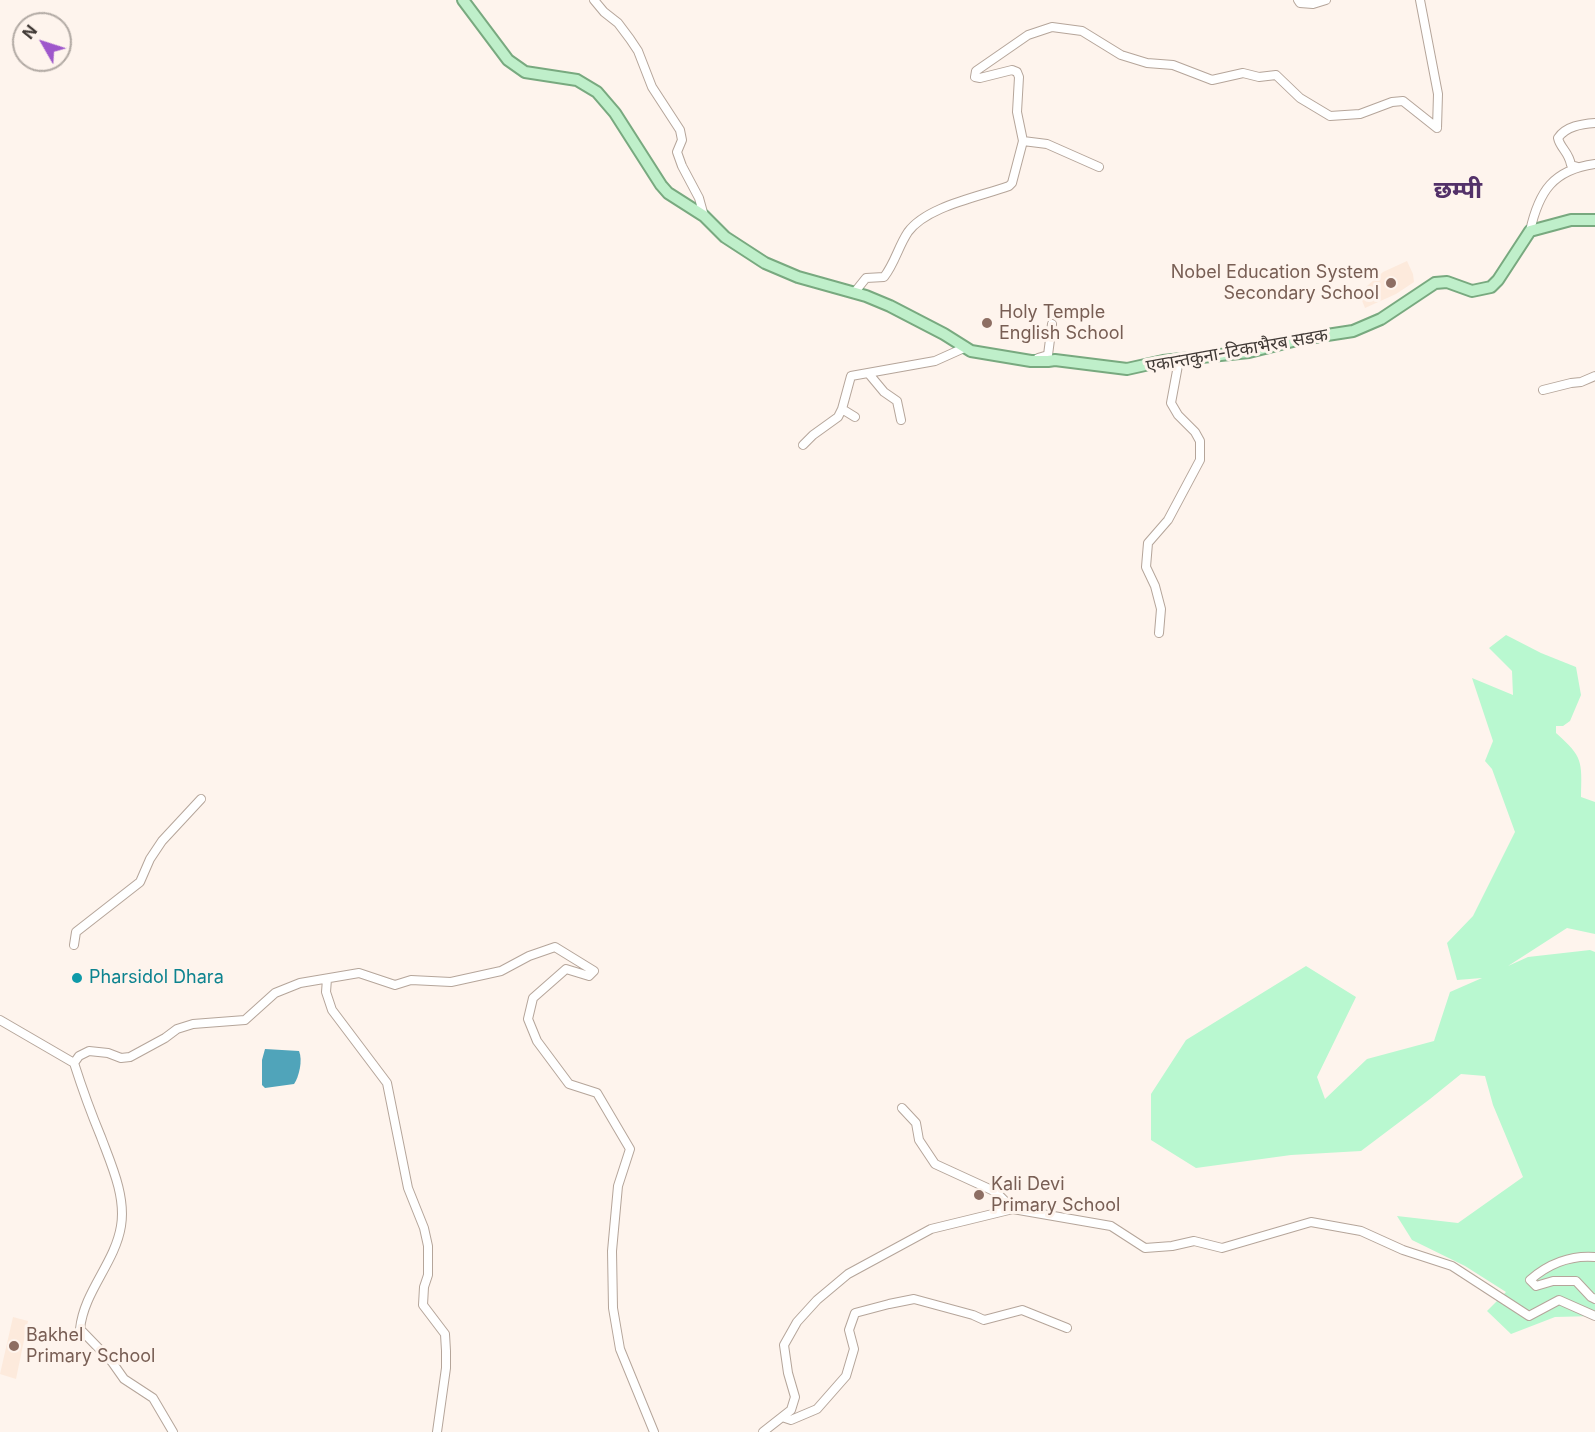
<!DOCTYPE html>
<html>
<head>
<meta charset="utf-8">
<style>
	body { margin:0 }
	#map { position:relative; width:1595px; height:1432px; overflow:hidden; background:#fef4ed; font-family:Inter,sans-serif }
	canvas { display:block }
	.north { position:absolute; left:12px; top:12px; width:60px; height:60px; box-sizing:border-box; background:#fef4ed; border:2px solid #b2aaa4; border-radius:50%; rotate:309deg; font-size:16px; font-weight:700; line-height:24px; text-align:center; color:#413a36 }
	.north::after { content:''; display:block; margin:auto; width:21px; height:27px; background:#9e57cb; clip-path:polygon(50% 0,100% 100%,50% 72%,0 100%) }
</style>
</head>
<body>
<div id="map">
<canvas width="1595" height="1432"></canvas>
<div class="north">N</div>
</div>
<script>
const ctx = document.querySelector('canvas').getContext('2d');
ctx.lineJoin = 'round';
function fillPath(path, color) {
  ctx.fillStyle = color;
  ctx.fill(path, 'evenodd');
}
function strokePath(path, color, width, dash) {
  ctx.strokeStyle = color;
  ctx.lineWidth = width;
  ctx.lineCap = dash ? 'butt' : 'round';
  ctx.setLineDash(dash || []);
  ctx.stroke(path);
}
function label(font, color, halo, rows, align = 'center') {
  ctx.font = font + ' Inter,"Noto Sans Devanagari",sans-serif';
  ctx.lineWidth = 6;
  ctx.setLineDash([]);
  ctx.textBaseline = 'middle';
  ctx.strokeStyle = halo;
  ctx.fillStyle = color;
  for (const [text, x, y, turn = 0] of rows) {
    ctx.save();
    ctx.translate(x, y);
    ctx.rotate((+turn || 0) * Math.PI / 180);
    ctx.textAlign = isNaN(turn) ? turn : align;
    if (halo) ctx.strokeText(text, 0, 0);
    ctx.fillText(text, 0, 0);
    ctx.restore();
  }
}
fillPath(new Path2D(`
	M1407,261L1413,274L1414,282L1396,294L1365,308L1359,293L1383,272Z
	M13,1317L28,1321L16,1379L0,1374Z`), '#fdeadc');
fillPath(new Path2D(`
	M1506,635L1541,653L1576,667L1581,695L1570,721L1563,726H1556V733C1583,757 1582,761 1581,797L1595,802V934L1567,928L1508,966L1528,957L1590,950L1595,952V1316L1555,1317L1511,1334L1487,1311L1506,1292L1465,1266L1412,1240L1397,1216L1458,1223L1523,1177L1493,1105L1485,1076L1461,1074L1430,1099L1361,1151L1291,1155L1196,1168L1151,1140V1094L1186,1040L1306,966L1356,997L1317,1077L1325,1099L1367,1059L1434,1041L1450,992L1482,978L1457,980L1447,943L1473,916L1515,832L1492,769L1485,761L1493,741L1472,678L1513,695L1512,671L1489,648Z`), '#b9f8d0');
fillPath(new Path2D(`
	M265,1049L299,1051C303,1060 299,1077 294,1084L265,1088L262,1085V1060Z`), '#50a4ba');
const minor = new Path2D(`
	M594,0L604,12L618,23L630,39L638,51L652,87L680,130L682,140L677,152L682,166L699,198L704,216
	M1298,0L1300,3L1313,4L1326,0
	M1420,0L1438,94L1437,128
	M1023,141L1047,144L1099,167
	M1578,167L1571,165C1569,152 1560,148 1558,138C1566,126 1582,124 1595,123
	M1530,231C1539,191 1553,170 1595,164
	M854,293L866,278L884,277C895,263 898,247 908,232C927,206 979,197 1009,186L1012,183L1023,141L1017,112L1019,77L1017,72L1012,70L980,78L975,77L976,71L1028,35L1052,27L1082,31L1121,55L1147,63L1173,65L1212,80L1243,73L1259,77L1276,75L1300,98L1330,116L1360,114L1392,102L1403,101L1437,128
	M1038,358L1048,355L1052,324
	M869,374L884,392L897,401L901,420
	M1543,390L1571,383L1581,382L1595,376
	M842,409L855,417
	M803,445L813,435L838,417L842,409L851,376L935,361L964,348
	M1159,633L1161,609L1155,586L1146,567L1148,543L1168,520L1200,460V441L1195,432L1178,415L1171,403L1179,360
	M74,945L76,932L140,882L150,859L162,841L201,799
	M327,979L326,992L332,1010L387,1083L408,1188L424,1228L428,1246V1275L424,1287L423,1305L445,1334L446,1351V1368L437,1432
	M0,1020L74,1063C82,1088 91,1113 101,1137C111,1164 126,1196 121,1226C115,1263 84,1291 80,1329L112,1362L124,1379L153,1398L173,1432
	M74,1063L79,1056L89,1051L108,1053L121,1058L130,1057L165,1038L177,1029L193,1024L245,1020L275,993L300,983L359,973L395,985L411,980L451,982L501,971L529,956L555,947L594,971L589,976L566,969L533,998L528,1019L537,1041L569,1084L597,1093L630,1149L618,1186L612,1251L613,1308L620,1349L654,1432
	M902,1108L916,1123L919,1140L935,1164L996,1192L1013,1209
	M1595,1257C1571,1255 1548,1264 1530,1280L1536,1286L1553,1281H1576L1591,1297L1595,1299
	M782,1417L791,1420L817,1409L846,1376L854,1349L849,1330L855,1313L889,1304L914,1299L973,1315L984,1320L1022,1310L1067,1328
	M763,1432L791,1410L795,1397L788,1373L784,1345L797,1322L817,1300L848,1274L931,1229L1013,1209L1111,1226L1145,1248L1172,1246L1194,1241L1222,1248L1311,1222L1361,1231L1403,1250L1452,1266L1529,1316L1559,1300L1595,1316`);
const major = new Path2D(`
	M463,0L508,60L525,72L577,80L597,92L615,113L661,185L668,193L704,216L725,237L765,263L798,277L866,296L890,306L944,334L971,351L1031,361H1048L1055,360L1127,369L1163,361L1249,352L1301,339L1353,331L1381,319L1435,283L1447,282L1472,291L1491,287L1498,280L1530,231L1571,220H1595`);
strokePath(minor, '#b5a59a', 10);
strokePath(major, '#78a97f', 14);
strokePath(minor, '#fff', 8);
strokePath(major, '#bfefca', 10);
for (const [x, y, r, color] of [
	[1391,283,6,"#8d6e63"],
	[987,323,6,"#8d6e63"],
	[77,978,6,"#0f9aa8"],
	[979,1195,6,"#8d6e63"],
	[14,1346,6,"#8d6e63"]
]) {
  const dot = new Path2D();
  dot.arc(x, y, r, 0, 2 * Math.PI);
  ctx.fillStyle = color;
  ctx.fill(dot);
  strokePath(dot, '#fef4ed', 2);
}
label('18px', '#785e54', '#fef4ed', [
	["Nobel Education System",1379,273,"right"],
	["Secondary School",1379,294,"right"],
	["Holy Temple",999,313],
	["English School",999,334],
	["Kali Devi",991,1185],
	["Primary School",991,1206],
	["Bakhel",26,1336],
	["Primary School",26,1357]
], 'left');
label('18px', '#413a36', '#fef4ed', [
	["एकान्तकुना-टिकाभैरब सडक",1237,351,-10]
]);
label('18px', '#0d838f', '#fef4ed', [
	["Pharsidol Dhara",89,978]
], 'left');
label('bold 24px', '#533169', '#fef4ed', [
	["छम्पी",1458,191]
]);
</script>
</body>
</html>
